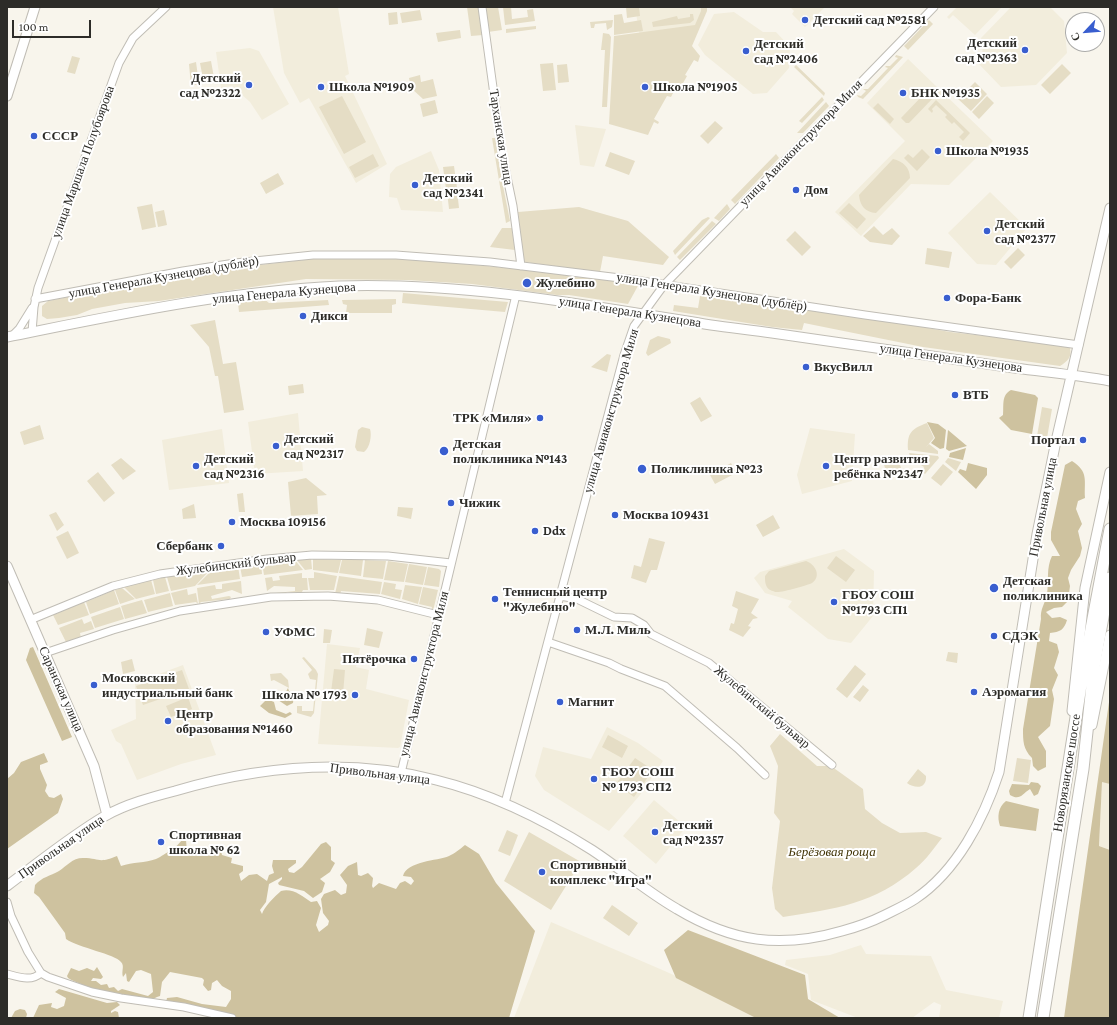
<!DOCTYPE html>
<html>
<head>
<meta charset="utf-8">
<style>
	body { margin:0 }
	#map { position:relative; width:1117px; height:1025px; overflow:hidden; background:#f8f5ec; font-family:"Crimson Pro",serif }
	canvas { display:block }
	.frame { position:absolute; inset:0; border:8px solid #2d2c28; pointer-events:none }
	.north { position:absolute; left:1065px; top:12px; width:40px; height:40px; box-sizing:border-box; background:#fff; border:1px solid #ababa9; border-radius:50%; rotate:244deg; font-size:11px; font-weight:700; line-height:16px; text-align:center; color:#2d2c28 }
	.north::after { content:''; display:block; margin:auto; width:14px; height:18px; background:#395ecf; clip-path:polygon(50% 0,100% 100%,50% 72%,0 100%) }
	.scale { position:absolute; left:12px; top:20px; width:79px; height:18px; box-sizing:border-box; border:2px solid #2d2c28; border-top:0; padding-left:5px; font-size:12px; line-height:14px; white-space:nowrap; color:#2d2c28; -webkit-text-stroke:3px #fff; paint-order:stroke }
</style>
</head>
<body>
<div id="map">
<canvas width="1117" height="1025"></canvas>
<div class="frame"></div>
<div class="north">С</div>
<div class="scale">100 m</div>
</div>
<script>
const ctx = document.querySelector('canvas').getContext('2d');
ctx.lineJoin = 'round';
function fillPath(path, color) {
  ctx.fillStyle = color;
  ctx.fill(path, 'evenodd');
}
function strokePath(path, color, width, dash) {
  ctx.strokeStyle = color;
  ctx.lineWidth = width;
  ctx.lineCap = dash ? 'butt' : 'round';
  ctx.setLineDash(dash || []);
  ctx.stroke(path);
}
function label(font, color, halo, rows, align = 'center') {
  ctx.font = font + ' "Crimson Pro",serif';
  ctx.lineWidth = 4;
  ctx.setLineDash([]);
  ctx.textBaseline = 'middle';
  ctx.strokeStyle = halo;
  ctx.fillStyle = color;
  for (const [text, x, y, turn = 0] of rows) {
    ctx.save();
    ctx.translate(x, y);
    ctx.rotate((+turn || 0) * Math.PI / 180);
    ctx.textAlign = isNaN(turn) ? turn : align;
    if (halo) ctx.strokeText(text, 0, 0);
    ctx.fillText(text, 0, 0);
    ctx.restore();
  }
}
fillPath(new Path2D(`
	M273,7H338L349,74L345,76L387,164L356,183L309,98L300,103L284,73Z
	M635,7H704L689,44L640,38Z
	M790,7H825L805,27L792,14L794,11Z
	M957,7H1002L975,35L953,15L949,19L947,17Z
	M1011,7H1050L1064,21L1067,53L1036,85L1001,87L976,61L982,54L983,46L981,38Z
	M734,12L763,32H776L790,47L789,68L767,93L753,94L705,55L698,45L714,14Z
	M250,48L259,51L289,104L262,120L250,102L232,86L221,88L216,52Z
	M908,59L993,141L949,185L911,184L861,236L835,212L905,141L867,103Z
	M575,125L606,129L594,167L580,165Z
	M431,151L439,170L443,212L401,210L397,198L389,197L390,174L396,167Z
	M990,192L1027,228L996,265L977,264L948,233Z
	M298,413L303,471L255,474L248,422Z
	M810,428L855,434L852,481L802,494L797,475Z
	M222,429L229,483L169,490L162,440Z
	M844,549L874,571L873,616L851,643L828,639L788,607L792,601L765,593L754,578L760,572Z
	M327,644L360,648L356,667L369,670L366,689L409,700L400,747L398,748L318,744Z
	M183,665L216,755L181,764L137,780L121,744L116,741L111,730L136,719L135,683Z
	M607,727L638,743L663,761L640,795L609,831L544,790L535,776L543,747L591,759Z
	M1102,781L1110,784V850L1099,846Z
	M654,800L686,827L656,864L623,836Z
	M551,922L667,972L766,1018H514Z
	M861,945L866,954L931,956L946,990L1003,1001L999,1018H939L941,1005L934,1002L912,1018H858L811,1000L808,974L785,965L786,960L830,955Z`), '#f2eddc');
fillPath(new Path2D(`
	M467,7H479L483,35L471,36Z
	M484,7H498L502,30L488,32Z
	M503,7H511L512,19L528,17L527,10L533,9L535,21L505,25Z
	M626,7H639L640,16L627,18Z
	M701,7H707V11L692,46L700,56L698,62L694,60L685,75L687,76L682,85L678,83L671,97L667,96L654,119L659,122L658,124L654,122L648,135L609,124L614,36L695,25L701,11Z
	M420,10L422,20L402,23L400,13Z
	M397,12L398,24L389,25L388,13Z
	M622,14L624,23L641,20L643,31L614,35V15Z
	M690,14H693L694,20L690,23L653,27L652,22L677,16L678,19L690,17Z
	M613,20L612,27L607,30L606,23L595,24L594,28H591L590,22Z
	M929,20L933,24L908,50L904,46Z
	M536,26V29L506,33V29Z
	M460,30L461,38L438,42L436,33Z
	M603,33L609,34L611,37L607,107H602L605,50H601Z
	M896,55L903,57L863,99L858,97L857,95L861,96L866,91L863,89H868L888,68L885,67L886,66H890L898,58L895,57Z
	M72,56L80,58L75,74L67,72Z
	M211,61L215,83L204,84L200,63Z
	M196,62L199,84L191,86L189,64Z
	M553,63L556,90L543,91L540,64Z
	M567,64L569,82L558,83L557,65Z
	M1062,64L1071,73L1050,94L1041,85Z
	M796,65L825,93L824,96L794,67Z
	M420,75L421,82L433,79L437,96L423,99L411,88L409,78Z
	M975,82L987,94L971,111L958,99Z
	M925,93L931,96L932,99L909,123H906L901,118Z
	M342,96L366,142L344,154L319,107Z
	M987,96L994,103L979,119L972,112Z
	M822,97L824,100L802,123L799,121Z
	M435,100L438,113L423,117L420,104Z
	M936,100L970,133L963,141L959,137L964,132L954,122L952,124L945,117L947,115L936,105L932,109L933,111L932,113L928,109Z
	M826,102L829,106L803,133H797Z
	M878,103L894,119L890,124L873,108Z
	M715,121L723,128L708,144L700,136Z
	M492,138H497L502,181L510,221L506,223Z
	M922,149L930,157L917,171L904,158L908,154L913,158Z
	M610,152L635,161L629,175L605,166Z
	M373,154L379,166L355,178L349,167Z
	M776,154L779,158L735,204L731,200Z
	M893,159C903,161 910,168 910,178L876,213C865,212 860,206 859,195Z
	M454,166L457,188L446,189L443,167Z
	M278,173L284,184L266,194L260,183Z
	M457,190L459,208L449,209L447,191Z
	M849,203L866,219L857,229L839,213Z
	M152,204L156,227L142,230L137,207Z
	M727,204L730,209L719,221L714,218Z
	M579,207L628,221L669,257L663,265L603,256L600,272L524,262L518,212Z
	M164,210L167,225L158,227L155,212Z
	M708,217L710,218L675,255L673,251L702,220Z
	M712,221L716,224L680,260L677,257Z
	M874,226L883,235L892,228L900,236L892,245L870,242L863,236Z
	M502,228H512L515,250L490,247Z
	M795,231L811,247L802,256L786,240Z
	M927,248L952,252L949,268L925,264Z
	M1018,248L1025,255L1011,269L1004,262Z
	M383,258C469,263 554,272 639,284L628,304L569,295H557L472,284L408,280L306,279L159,301L125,303L92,309L77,315L59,318L47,319L42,316V306L48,301L154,280L242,267L312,259Z
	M403,293L508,302L505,312L402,303Z
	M700,296L878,319L950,332L1066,345L1070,348C1072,357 1068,361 1060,366L923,347L804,323L802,330L772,327L673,311L674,305L698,308Z
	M263,298L269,303L328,300L329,305L239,312L238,303L240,301Z
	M396,299V304L392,305V313H346L347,305L343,304L342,300Z
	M215,320L223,364L236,362L244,410L224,413L218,376H215L209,347L190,325Z
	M658,336L670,339L671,343L648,356L646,353L650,340Z
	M607,354L611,355L607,372L591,367Z
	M303,384L304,393L289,395L288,386Z
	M700,397L712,416L701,422L690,403Z
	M1042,407L1052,409L1047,438L1037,436Z
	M927,423L934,438L926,447L929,444L938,451V454L908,450C907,433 911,429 927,423Z
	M40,425L44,439L24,445L20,432Z
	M362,427L370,429C372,435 370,448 364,452L357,451L355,447L358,430Z
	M909,453L938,456L939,458L925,474L922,471L924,467L915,461L912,462Z
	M121,458L136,471L123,480L111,465Z
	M885,458H898L901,468L895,473L885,468L883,461Z
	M948,458L961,462L956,471L945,462Z
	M731,463L736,473L715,484L710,475Z
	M943,464L953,472L941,486L931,478Z
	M98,472L115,493L104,502L87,481Z
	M306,478L327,495L317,496L318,514L291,516L288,482Z
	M243,493L245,512H239L237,494Z
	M194,504L196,518L183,519L182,509Z
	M398,507L413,508L411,519L397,516Z
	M56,512L64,525L57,531L49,515Z
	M773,515L780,528L763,537L756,525Z
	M68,531L79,553L67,559L56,537Z
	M649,538L665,542L657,570H651L646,583L631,578L634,565L641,567Z
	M836,556L855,570L846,582L827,568Z
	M294,559L303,570L264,575L262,563Z
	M296,559H311L312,569L305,570Z
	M313,559L341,560L338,573L313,570Z
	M342,560H363L361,576L339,573Z
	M365,560L386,561L383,579L363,577Z
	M388,561L408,564L404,582L384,580Z
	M806,561C815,564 822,576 812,583C808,585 781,593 776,592C775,592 770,590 770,590C765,587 765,581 765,576L769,571Z
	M261,563L262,574L242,577L240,566Z
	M409,564L427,567L423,585L405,582Z
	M238,566L240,579L197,585L212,570Z
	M428,567L439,569L441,571L439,587L424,585Z
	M210,570L195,586L171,591L167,577Z
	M314,572L337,576L334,590H310L308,578H314Z
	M302,573V578H307L308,590H303L301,594H297L296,592H287L285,595L279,596L276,593L295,591V587L274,586L267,591L265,578L272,577L273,581L280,580L279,576Z
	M339,576L382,582L380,594L341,591L340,595L335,594Z
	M165,577L169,591L156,594L153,580Z
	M151,580L155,594L136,599L124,587Z
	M241,581L242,594L232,590L211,596L212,599L229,596L231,597L230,599L201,602L199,604L197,588L215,585L216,589H222V584Z
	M384,582L396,584L395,589L402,590L400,599L381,594Z
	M405,585L422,587L418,604L402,599Z
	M423,587L438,590L433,611H431L432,607L419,604Z
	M122,588L135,599L120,604L115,590Z
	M187,589L188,595L196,593L198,604L196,602L175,605L171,593Z
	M114,590L119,604L90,614L86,602Z
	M736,591L759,599L751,613L758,618L753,619L748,626L751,627L743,637L729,630L731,623L734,624L738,609L732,606Z
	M170,593L173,606L148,612L144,600Z
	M142,600L147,613L125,619L121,606Z
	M84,602L89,615L58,625L53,615Z
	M120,607L124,619L95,628L91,617Z
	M82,619L84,624L91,621L94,629L80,633L81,638L66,642L59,628Z
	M367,628L383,632L379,648L364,645Z
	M324,629L332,630L330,643H323Z
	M948,652L958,653L957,663L946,661Z
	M304,657L316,670L318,674L314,713L311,717L297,713V706H302V711H313L316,680L310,679L308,674L312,670L302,658Z
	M132,659L135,671L123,674L121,662Z
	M855,665L866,674L847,698L836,689Z
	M334,669L345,670L343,694L331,692Z
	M182,670L189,689L143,705L136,686Z
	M281,673L288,680L289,688L274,680L271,681L270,674Z
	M863,685L869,690L860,702L853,697Z
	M188,697L192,709L171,717L166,706Z
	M780,734L817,766H831L863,789L865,809L882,823L900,833L926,832L942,838C934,848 926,860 916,868C875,904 835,909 783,917L775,909L772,888L780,821L774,813L778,766L770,746Z
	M608,735L628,746L622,758L602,747Z
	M635,758L653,770L634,797L616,784Z
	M1017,758L1031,760L1028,783L1013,781Z
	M918,769L926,776C927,789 915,789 907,783Z
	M507,830L518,835L510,856L498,851Z
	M529,832L581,862L551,910L504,881Z
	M612,905L638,923L629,936L603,918Z`), '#e5ddc5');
fillPath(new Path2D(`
	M1011,390L1035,395L1038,398L1032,434L1011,430L999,418L1003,415C1004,406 1001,395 1011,390Z
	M927,422L938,424L946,430L944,448L940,449L931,443L935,438Z
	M948,430L967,446L949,451L946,449Z
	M966,448L963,460L949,457L950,453Z
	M1072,461C1089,472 1084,480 1085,498L1078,501L1076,509L1082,524L1078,531L1082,548L1080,556L1071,570L1068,578L1070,586L1068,601L1062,607L1054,608L1046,612L1052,618L1060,617L1067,620C1064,630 1060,632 1050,633L1049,641L1057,644L1059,652L1054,668L1058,675L1052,690L1054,699L1050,726L1038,737L1046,751V767L1038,771L1033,766L1032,758C1023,749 1023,741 1023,729L1041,619C1040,609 1045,604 1047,594C1049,581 1046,568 1052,556H1060L1051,540V532L1065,465Z
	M968,463L987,468V475L976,489L958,472L960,469L966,471Z
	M33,647L72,737L62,741L26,660L30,648Z
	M288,688L289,691L294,694L293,703L287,706L275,698L277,694L283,697Z
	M1110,695V784L1102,782L1099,846L1110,850V1018H1064Z
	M269,700L274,702L276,710L286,714L290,712L292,714L285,718L269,713L260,706L266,700Z
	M44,753L48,762L40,765V769L47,785L45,791L49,797L54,798L61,794L63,799L58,813L7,849V779L14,773L21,762Z
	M1031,782L1038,783L1041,786L1038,794L1034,796L1030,789C1022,794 1020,801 1010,795L1009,791L1012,784L1029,785Z
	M1006,801L1039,809L1036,831L1000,826C997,817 998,807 1006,801Z
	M183,839L186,840L187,852L210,854L220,847L222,855L232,858L231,863L243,866V871L239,874L241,881L249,875L257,874L267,881L269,875L274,873L272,866L273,860H296V863L288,869L289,872L294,873L302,867L321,844L326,842L331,847V860L335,863L330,872L320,879L325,883L322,892L313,898L304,891L279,885L278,883L282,879V877L269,884L266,902L260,910L262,914C264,907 275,896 281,891C293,888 302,896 311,902L317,901L321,908L316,925L319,932L328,925L329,921L323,913L321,899L324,894L335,890L341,895L346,893L347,885L340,875L348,866L357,862L358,875L361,876L368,873L373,878L372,886L373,888L379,883L396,889L400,883L405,881L411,885L414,881L411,877L403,876C407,861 437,861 449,856C454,854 460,849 465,845L479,854L496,883L535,931L509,1018H237L230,1014L225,1015L182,1003L166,1002L167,998L177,997L202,1004L226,1007L231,999V991L222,986L217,980L212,983L211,990L208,991L203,985L204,980L202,978L170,972L162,982L160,996C156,997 152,1000 148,1000C130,1000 82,987 68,978L67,976L71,968L79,971L87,968L94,971L97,967L103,977L101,979L93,978L91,981H96L101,985L107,984L109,988L114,987L118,991L122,989L148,996L153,992L151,974L141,970L136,971L129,982L127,981L126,973L123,977C121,971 125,966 121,962C115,954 79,948 66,939L65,933L39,897L34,893L35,885C42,877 50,876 59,871C67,866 72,858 83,858C100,858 98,864 117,856L121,866C133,862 145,863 156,859C162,857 165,852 172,851Z
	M688,930L805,975L808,999L840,1018H756L676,978L664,950Z
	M59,989L107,1003L117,1002L120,1005L111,1011V1013L115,1011L118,1012L119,1018H33L39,1005L52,1003L51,1007L57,1009L64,1006L66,998L55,992Z
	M20,1009L25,1010L27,1014L26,1018H11L15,1011Z`), '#cec29f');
const minor = new Path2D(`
	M482,7L502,153L513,206L521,266
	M35,299L183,271L235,263L313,255H396L490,262L628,279L865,315L1079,345
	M32,332L34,307L38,288L119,63L133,38L166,7
	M13,335L19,329L32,308
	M560,596L577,599L614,617L632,618L644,625L651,634L709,663L832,765
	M30,620L113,586L160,574L267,559L312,555L388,556L451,563
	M548,642L609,663L621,669L665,686L737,748L765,775
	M45,653L113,630L180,611L271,597L328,596L378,600L438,615
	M401,773L516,295
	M505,803L624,355L634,326L664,285L934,7
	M7,902L11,916L28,952L41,973L48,977L92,992L121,998L184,1007L232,1018
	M7,974C19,977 31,982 41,973`);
const major = new Path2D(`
	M7,96L35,7
	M7,337C117,315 227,291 339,286C464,282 588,305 711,325C731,328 752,330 772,333C846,343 920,355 994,365C1033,371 1071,374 1110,381
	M7,566L94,766L107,815
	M1072,711L1085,588L1110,472
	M1092,725L1110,635
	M7,886C39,862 71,836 105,816C126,804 152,797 175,791C260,766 350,758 436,780C493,794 543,819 592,850C621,869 647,892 677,909C732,942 780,949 842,931C857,927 871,922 885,915C895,910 906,905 915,899C957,871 984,818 999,772L1037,534L1056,441L1110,208`);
const highway = new Path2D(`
	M1029,1018L1084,666L1110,529
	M1043,1018L1083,769L1094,667L1110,578`);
strokePath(minor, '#c0bdb5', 9);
strokePath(major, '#c0bdb5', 11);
strokePath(highway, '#c0bdb5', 13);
strokePath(minor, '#fff', 7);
strokePath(major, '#fff', 9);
strokePath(highway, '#fff', 11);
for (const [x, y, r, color] of [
	[805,20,4,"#395ecf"],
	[1025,50,4,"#395ecf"],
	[746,51,4,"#395ecf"],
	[249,85,4,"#395ecf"],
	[321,87,4,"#395ecf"],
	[645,87,4,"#395ecf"],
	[903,93,4,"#395ecf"],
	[34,136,4,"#395ecf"],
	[938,151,4,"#395ecf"],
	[415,185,4,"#395ecf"],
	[796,190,4,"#395ecf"],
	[987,231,4,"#395ecf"],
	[527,283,5,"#395ecf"],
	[947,298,4,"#395ecf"],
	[303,316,4,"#395ecf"],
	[806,367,4,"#395ecf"],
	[955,395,4,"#395ecf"],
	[540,418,4,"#395ecf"],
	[1083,440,4,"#395ecf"],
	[276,446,4,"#395ecf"],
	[444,451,5,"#395ecf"],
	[196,466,4,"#395ecf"],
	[826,466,4,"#395ecf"],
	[642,469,5,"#395ecf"],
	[451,503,4,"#395ecf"],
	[615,515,4,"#395ecf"],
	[232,522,4,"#395ecf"],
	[535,531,4,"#395ecf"],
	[221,546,4,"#395ecf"],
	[994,588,5,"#395ecf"],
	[495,599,4,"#395ecf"],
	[834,602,4,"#395ecf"],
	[577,630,4,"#395ecf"],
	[266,632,4,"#395ecf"],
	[994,636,4,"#395ecf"],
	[414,659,4,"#395ecf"],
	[94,685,4,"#395ecf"],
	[974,692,4,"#395ecf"],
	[355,695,4,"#395ecf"],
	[560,702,4,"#395ecf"],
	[168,721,4,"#395ecf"],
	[594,779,4,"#395ecf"],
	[655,832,4,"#395ecf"],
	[161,842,4,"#395ecf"],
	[542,872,4,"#395ecf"]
]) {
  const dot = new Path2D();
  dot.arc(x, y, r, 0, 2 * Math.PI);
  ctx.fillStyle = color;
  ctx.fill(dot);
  strokePath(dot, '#fff', 1.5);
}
label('bold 13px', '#2d2c28', '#fff', [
	["Детский сад №2581",813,20],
	["Детский",1017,43,"right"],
	["сад №2363",1017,58,"right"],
	["Детский",754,44],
	["сад №2406",754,59],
	["Детский",241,78,"right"],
	["сад №2322",241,93,"right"],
	["Школа №1909",329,87],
	["Школа №1905",653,87],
	["БНК №1935",911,93],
	["СССР",42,136],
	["Школа №1935",946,151],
	["Детский",423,178],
	["сад №2341",423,193],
	["Дом",804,190],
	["Детский",995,224],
	["сад №2377",995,239],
	["Жулебино",536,283],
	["Фора-Банк",955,298],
	["Дикси",311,316],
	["ВкусВилл",814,367],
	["ВТБ",963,395],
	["ТРК «Миля»",532,418,"right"],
	["Детский",284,439],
	["сад №2317",284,454],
	["Портал",1075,440,"right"],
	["Детская",453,444],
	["поликлиника №143",453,459],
	["Детский",204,459],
	["сад №2316",204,474],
	["Центр развития",834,459],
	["ребёнка №2347",834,474],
	["Поликлиника №23",651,469],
	["Чижик",459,503],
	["Москва 109431",623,515],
	["Москва 109156",240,522],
	["Ddx",543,531],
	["Сбербанк",213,546,"right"],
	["Детская",1003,581],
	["поликлиника",1003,596],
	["Теннисный центр",503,592],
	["\"Жулебино\"",503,607],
	["ГБОУ СОШ",842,595],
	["№1793 СП1",842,610],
	["М.Л. Миль",585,630],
	["УФМС",274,632],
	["СДЭК",1002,636],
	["Пятёрочка",406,659,"right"],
	["Московский",102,678],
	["индустриальный банк",102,693],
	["Аэромагия",982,692],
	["Школа № 1793",347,695,"right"],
	["Магнит",568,702],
	["Центр",176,714],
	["образования №1460",176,729],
	["ГБОУ СОШ",602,772],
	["№ 1793 СП2",602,787],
	["Детский",663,825],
	["сад №2357",663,840],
	["Спортивная",169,835],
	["школа № 62",169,850],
	["Спортивный",550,865],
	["комплекс \"Игра\"",550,880]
], 'left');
label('13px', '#2d2c28', '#fff', [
	["Тарханская улица",501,137,81],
	["улица Авиаконструктора Миля",801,143,-46],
	["улица Маршала Полубоярова",83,162,-70],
	["улица Генерала Кузнецова (дублёр)",164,277,-10],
	["улица Генерала Кузнецова (дублёр)",712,292,9],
	["улица Генерала Кузнецова",284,293,-5],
	["улица Генерала Кузнецова",630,312,9],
	["улица Генерала Кузнецова",951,358,8],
	["улица Авиаконструктора Миля",611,411,-74],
	["Привольная улица",1043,507,-79],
	["Жулебинский бульвар",236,564,-7],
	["улица Авиаконструктора Миля",424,674,-76],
	["Саранская улица",61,689,66],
	["Жулебинский бульвар",762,707,40],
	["Новорязанское шоссе",1067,773,-81],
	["Привольная улица",380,774,7],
	["Привольная улица",61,847,-35]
]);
label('italic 13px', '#413406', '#fff', [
	["Берёзовая роща",832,852]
]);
</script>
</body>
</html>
